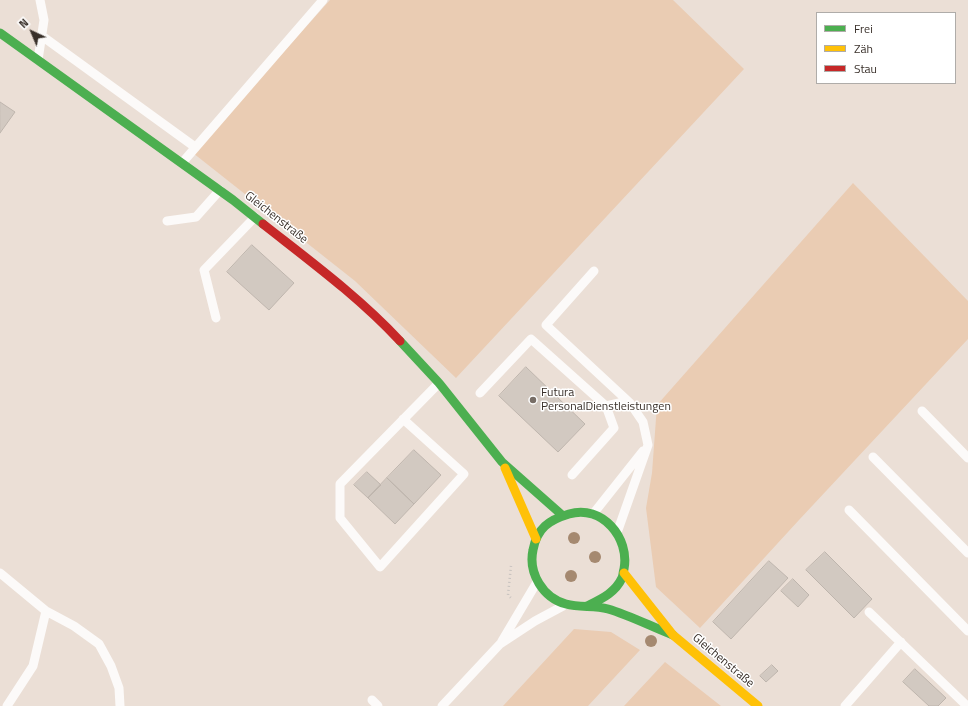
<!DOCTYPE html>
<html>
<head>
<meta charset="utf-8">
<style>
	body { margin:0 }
	#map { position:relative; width:968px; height:706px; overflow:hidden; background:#ebdfd6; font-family:"Titillium Web",sans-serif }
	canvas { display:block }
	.legend { position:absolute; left:816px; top:12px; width:140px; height:72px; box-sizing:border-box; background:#fff; border:1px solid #afaca9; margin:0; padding:5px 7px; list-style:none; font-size:12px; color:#382f29 }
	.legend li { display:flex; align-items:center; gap:8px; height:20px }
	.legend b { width:20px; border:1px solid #afaca9 }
	.north { position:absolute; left:12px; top:12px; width:40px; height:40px; -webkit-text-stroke:3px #fff; paint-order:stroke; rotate:316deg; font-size:11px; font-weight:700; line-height:16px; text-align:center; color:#382f29 }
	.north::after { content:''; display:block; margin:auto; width:14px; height:18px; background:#382f29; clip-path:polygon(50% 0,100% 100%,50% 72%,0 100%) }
</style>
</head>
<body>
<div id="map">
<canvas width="968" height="706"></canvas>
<ul class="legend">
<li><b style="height:5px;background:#4caf50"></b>Frei</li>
<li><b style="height:5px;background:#ffc107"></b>Zäh</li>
<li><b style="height:5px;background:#c62828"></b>Stau</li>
</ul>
<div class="north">N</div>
</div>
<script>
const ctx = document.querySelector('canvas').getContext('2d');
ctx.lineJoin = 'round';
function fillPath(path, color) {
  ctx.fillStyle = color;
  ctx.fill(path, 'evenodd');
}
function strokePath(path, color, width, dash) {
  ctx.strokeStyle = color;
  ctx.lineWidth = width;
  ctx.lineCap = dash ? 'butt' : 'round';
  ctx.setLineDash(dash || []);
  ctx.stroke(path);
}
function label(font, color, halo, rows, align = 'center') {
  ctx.font = font + ' "Titillium Web",sans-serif';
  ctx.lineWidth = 3;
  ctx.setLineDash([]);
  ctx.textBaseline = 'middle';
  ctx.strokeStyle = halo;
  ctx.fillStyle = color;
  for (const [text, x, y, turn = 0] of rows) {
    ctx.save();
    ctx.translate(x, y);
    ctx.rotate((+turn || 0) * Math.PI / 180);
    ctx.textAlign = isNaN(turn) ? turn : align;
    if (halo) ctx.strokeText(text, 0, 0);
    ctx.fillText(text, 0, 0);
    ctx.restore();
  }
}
fillPath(new Path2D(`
	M330,0H673L744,69L456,378L355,281L193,153Z
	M853,183L968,301V339L799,520L700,628L656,587L646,508L652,473L657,405Z
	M574,629L611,632L640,650L588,706H503Z
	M665,662L721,706H624Z`), '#eaccb3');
const building = new Path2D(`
	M0,102L15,112L0,133Z
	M252,245L294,283L269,310L227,272Z
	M526,367L585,424L558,452L499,396Z
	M414,450L441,475L414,504L387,478Z
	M367,472L381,485L368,498L354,485Z
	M387,478L414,504L395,524L368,498Z
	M825,552L872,599L854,618L806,570Z
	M769,561L788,578L731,639L713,622Z
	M793,579L809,595L798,607L781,591Z
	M772,665L778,671L766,682L760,676Z
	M915,669L946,698L938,706H929L903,682Z`);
fillPath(building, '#d2c9c1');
strokePath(building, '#beb5ad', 1);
strokePath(new Path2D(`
	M511,566L508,595L511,598`), '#c7c2bf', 2.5, [1, 3]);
strokePath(new Path2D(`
	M42,36L195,147
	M38,60L44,20L40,0
	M182,163L323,0
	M167,221L196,217L220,190
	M594,271L546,325L630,403L643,422L648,445L618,530
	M216,318L204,270L255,217
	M480,393L531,339L606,406L628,401
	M922,411L968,458
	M403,419L464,474L380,567L340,518V484L439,383
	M873,457L968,553
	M572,475L614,428L606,406
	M849,510L968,631
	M593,514L643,451
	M0,573L46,611L74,626L99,644L111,666L119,688L120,706
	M869,612L966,705
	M502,641L537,582
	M372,700L378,706
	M7,706L33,666L46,611
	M442,706L500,644L535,621L563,606
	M845,706L901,642`), '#fcfaf9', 9);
strokePath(new Path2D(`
	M0,33L233,200L263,224
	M400,341L439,383L502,462L562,515
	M587,606C601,599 615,593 622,578C623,576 623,572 624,569C630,538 602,504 569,514C549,520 537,528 533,550C528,573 543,598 566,604C580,608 594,605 608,609C629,615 652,627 673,635`), '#4caf50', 9);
strokePath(new Path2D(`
	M505,468L536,539
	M624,573L673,635L758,706`), '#ffc107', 9);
strokePath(new Path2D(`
	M263,224C310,261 359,297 400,341`), '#c62828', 9);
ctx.fillStyle = '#a58970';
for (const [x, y] of [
	[574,538],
	[595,557],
	[571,576],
	[651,641]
]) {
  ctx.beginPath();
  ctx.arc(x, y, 6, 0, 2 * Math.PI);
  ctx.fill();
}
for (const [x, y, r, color] of [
	[533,400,4,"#776d66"]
]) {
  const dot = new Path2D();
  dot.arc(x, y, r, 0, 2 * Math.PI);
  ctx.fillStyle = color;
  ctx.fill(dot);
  strokePath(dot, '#fff', 1.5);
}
label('12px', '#382f29', '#fff', [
	["Gleichenstraße",276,218,38],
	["Gleichenstraße",723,661,40]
]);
label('12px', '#382f29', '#fff', [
	["Futura",541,393],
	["PersonalDienstleistungen",541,407]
], 'left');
</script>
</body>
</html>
